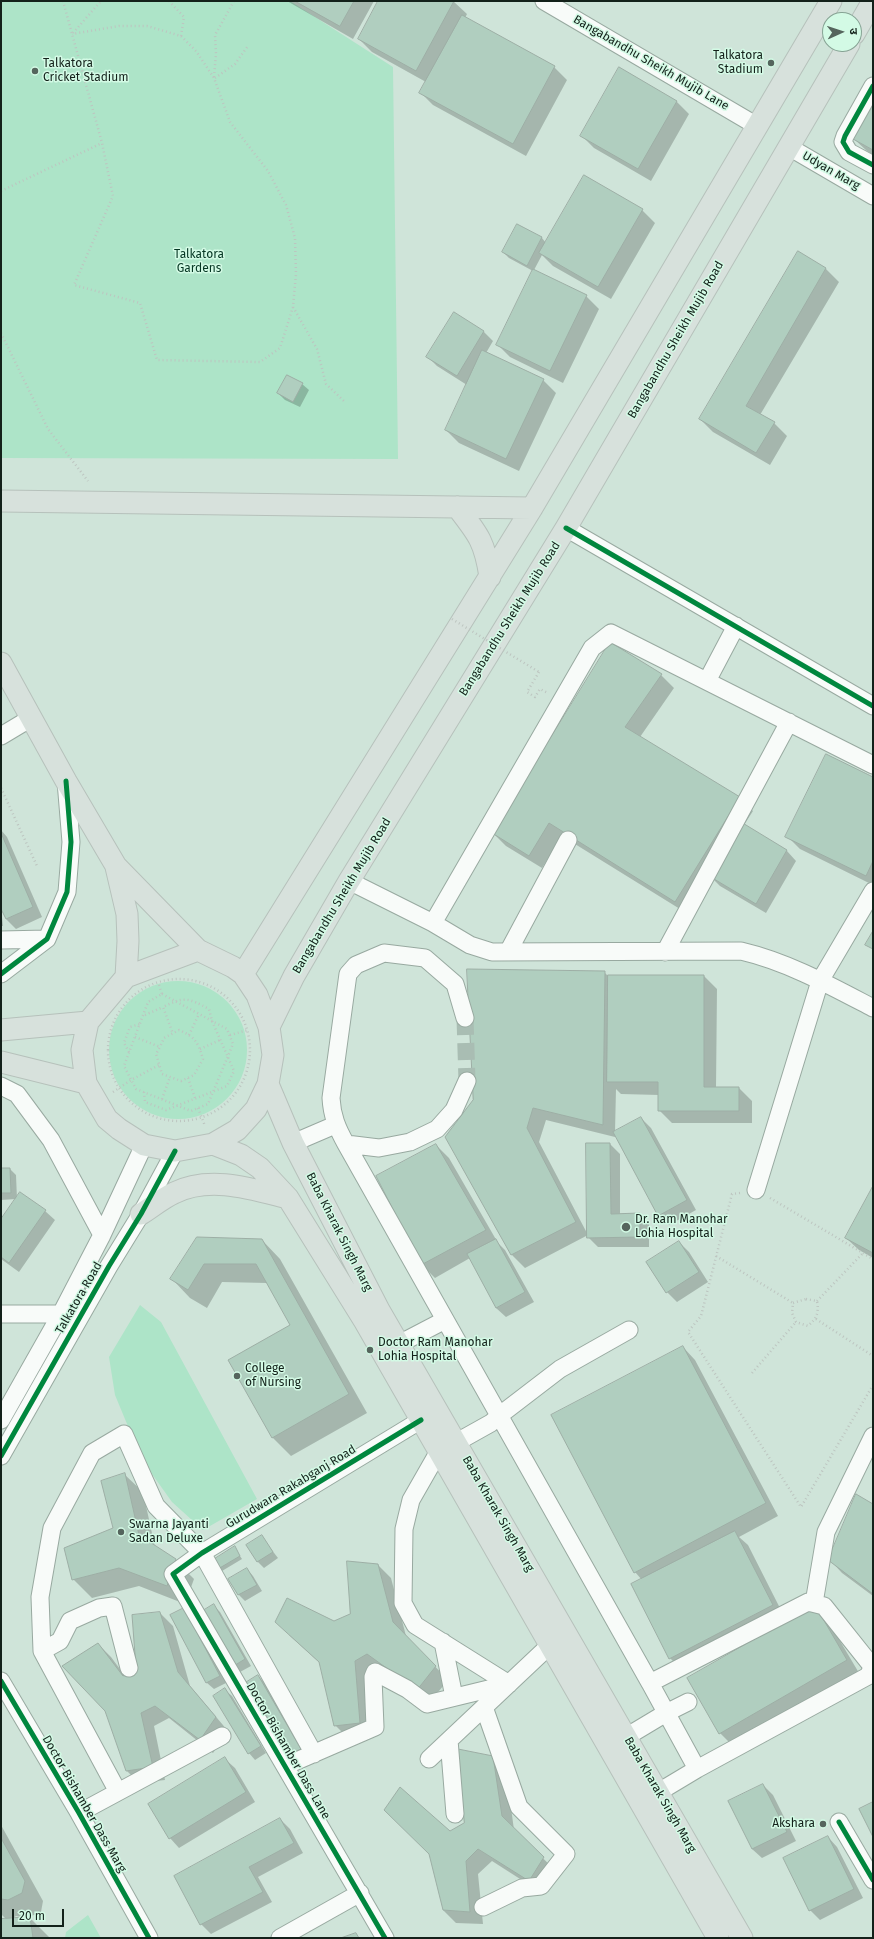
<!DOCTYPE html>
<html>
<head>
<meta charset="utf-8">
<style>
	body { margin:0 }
	#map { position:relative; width:874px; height:1939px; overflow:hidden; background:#cfe4d9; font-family:"Fira Sans","Noto Sans Devanagari",sans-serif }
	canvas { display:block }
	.frame { position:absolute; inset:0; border:2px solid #13211a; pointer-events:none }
	.north { position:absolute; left:822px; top:12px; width:40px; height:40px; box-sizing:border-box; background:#d3fae5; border:1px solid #86a394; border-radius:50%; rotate:87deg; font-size:11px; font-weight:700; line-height:16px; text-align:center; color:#13211a }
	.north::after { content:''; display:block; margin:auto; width:14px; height:18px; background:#55655d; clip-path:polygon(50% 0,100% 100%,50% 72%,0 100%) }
	.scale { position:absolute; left:12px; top:1909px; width:52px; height:18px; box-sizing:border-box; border:2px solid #13211a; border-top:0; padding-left:5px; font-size:12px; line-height:14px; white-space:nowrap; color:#13211a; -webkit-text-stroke:3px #d3fae5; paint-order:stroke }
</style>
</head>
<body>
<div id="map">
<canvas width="874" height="1939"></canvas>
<div class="frame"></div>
<div class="north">उ</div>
<div class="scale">20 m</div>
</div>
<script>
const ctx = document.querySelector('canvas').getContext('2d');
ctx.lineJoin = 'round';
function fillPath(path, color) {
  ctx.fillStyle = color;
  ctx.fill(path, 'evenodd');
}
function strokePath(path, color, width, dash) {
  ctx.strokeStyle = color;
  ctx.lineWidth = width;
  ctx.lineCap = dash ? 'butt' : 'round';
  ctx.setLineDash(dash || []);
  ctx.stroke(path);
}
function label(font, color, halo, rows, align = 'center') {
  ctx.font = font + ' "Fira Sans",sans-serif';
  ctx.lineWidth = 3;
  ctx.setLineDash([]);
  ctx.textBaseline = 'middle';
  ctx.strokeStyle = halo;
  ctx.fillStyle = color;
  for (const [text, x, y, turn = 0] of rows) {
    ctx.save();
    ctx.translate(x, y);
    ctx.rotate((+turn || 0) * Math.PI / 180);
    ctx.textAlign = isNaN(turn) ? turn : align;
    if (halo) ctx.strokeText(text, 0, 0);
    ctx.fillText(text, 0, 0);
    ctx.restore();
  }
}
fillPath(new Path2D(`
	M1,1H290L393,67L398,459L1,458Z
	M109 1050a69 69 0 1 1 138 0a69 69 0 1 1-138 0Z
	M140,1305L161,1322L257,1499L203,1530L172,1502L142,1460L115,1395L109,1357Z
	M88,1915L101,1938H65L66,1932Z`), '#ade4c8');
fillPath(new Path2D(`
	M287,1H374L353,39Z
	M380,1H453L467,14L465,18L554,67L567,80L526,156L433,105L420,92L426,82L372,52L359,39Z
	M676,101L689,114L651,181L594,148L581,135Z
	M873,104V155L867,151L854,139Z
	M642,210L655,223L611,299L553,266L542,255L534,270L586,296L599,309L563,383L510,357L497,344L533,271L509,258L503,252L517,225L542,238L546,243Z
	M798,252L826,269L839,282L760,415L774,423L787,436L770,465L713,432L700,419Z
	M454,313L484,332L493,341L486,353L543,380L556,393L519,471L459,443L446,430L467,385L437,366L428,357Z
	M302,384L309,390L300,407L285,400L278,393Z
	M661,675L674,688L640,737L740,798L753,811L744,825L787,851L796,861L766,913L720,886L711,877L688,914L562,836L542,868L506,846L493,833Z
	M873,778V885L800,849L787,836Z
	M1,830L7,837L42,917L16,929L6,919L1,907Z
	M1,908L3,926H1Z
	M604,972L608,976H704L717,989L716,1088H739L752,1101V1123H672L659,1110V1095L621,1094L616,1089L615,1132L641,1118L651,1128L696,1210L669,1225L659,1215L615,1134V1137L546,1120L539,1142L588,1235L525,1268L512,1255L446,1137Z
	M610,1144L620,1154V1215L639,1214L649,1224V1247H598L588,1237Z
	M436,1145L449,1158L498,1243L505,1250L534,1302L506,1317L496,1308L470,1258L435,1278L422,1265Z
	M1,1169H10L16,1175L17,1199L45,1211L55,1220L19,1272L1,1259V1221L16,1199L1,1200Z
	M873,1188V1258L859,1250L846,1238Z
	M197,1238L262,1240L280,1259L367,1413L291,1456L273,1438L229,1360L291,1325L267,1283L222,1282L207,1308L190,1298L172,1279Z
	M679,1242L689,1252L708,1282L677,1302L667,1292Z
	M683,1347L695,1360L778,1516L739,1537L748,1545L785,1618L683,1671L670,1658L642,1580L635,1572Z
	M124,1474L143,1492L155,1547L175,1560L194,1579L185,1604L139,1586L92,1598L73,1579L114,1529Z
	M873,1506V1596L842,1573L830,1560Z
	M261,1536L278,1558L264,1568L257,1561Z
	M234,1547L242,1559L222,1571L219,1568Z
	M378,1565L391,1578L406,1636L448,1680L430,1702L381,1666L373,1735L348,1738L335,1725L320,1663L289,1635L334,1622L351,1614Z
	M247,1569L253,1576L262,1591L245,1601L239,1595L230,1579Z
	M214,1606L220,1612L251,1666L240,1672L202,1612Z
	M815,1606L827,1619L859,1673L733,1746L720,1733L689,1679Z
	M160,1613L173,1626L190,1686L228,1731L213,1753L169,1718L154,1726L165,1780L139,1783L126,1770L98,1644L111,1657L125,1676L137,1669Z
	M172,1616H190L226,1683L214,1689L207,1683Z
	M258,1676L268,1686L310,1759L295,1767Z
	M225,1690L232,1696L266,1753L255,1760L249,1753Z
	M493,1757L506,1770L514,1830L556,1871L542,1893L492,1861L478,1874L483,1924L456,1923L443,1910L450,1832L465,1823Z
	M225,1759L235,1768L255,1802L179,1848L170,1838Z
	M763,1785L773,1795L796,1841L762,1858L752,1849Z
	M280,1819L290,1829L303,1853L258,1877L272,1902L211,1934L201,1924L175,1876Z
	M1,1825L43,1901L41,1912L29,1917L50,1938H1V1920L6,1919L1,1914ZM16,1916L23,1917V1918L11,1919Z
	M828,1837L837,1847L863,1898L820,1920L810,1910Z`), '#0003');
const building = new Path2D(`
	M295,1H354L340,26Z
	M378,1H454L416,71L358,39Z
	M462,15L555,66L513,144L419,93Z
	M619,67L677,101L638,169L580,136Z
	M873,102V150L853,139Z
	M584,175L643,209L598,287L539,253Z
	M517,224L542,237L527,266L502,252Z
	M798,251L826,268L746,406L775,422L756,453L699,419Z
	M533,269L587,295L550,371L496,345Z
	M454,312L484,331L457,376L426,357Z
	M482,350L544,379L506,459L445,430Z
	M287,375L303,383L293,402L277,393Z
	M610,642L662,674L625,727L740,797L675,902L549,823L529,856L492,833Z
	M826,754L873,777V861L866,876L785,837Z
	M741,822L787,850L756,904L709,876Z
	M1,833L33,907L6,919L1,909Z
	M873,931V949L865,945Z
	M467,969L605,971L603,1125L533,1108L527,1128L576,1222L511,1255L445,1137L473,1100Z
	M608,975H704V1087H739V1111H658V1082H607Z
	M641,1117L687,1200L658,1216L613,1132Z
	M586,1143H610L611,1214L640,1213V1237L587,1238Z
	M436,1144L486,1230L421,1265L376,1176Z
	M1,1168H10L11,1193H1Z
	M873,1186V1253L845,1238Z
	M20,1192L46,1210L9,1263L1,1257V1219Z
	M197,1237L262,1239L349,1394L272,1438L228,1360L290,1325L256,1264H204L188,1290L170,1279Z
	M496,1239L525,1292L496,1308L467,1254Z
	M679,1241L699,1272L666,1293L646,1262Z
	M683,1346L766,1503L634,1573L551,1415Z
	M125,1473L139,1535L176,1559L167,1586L119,1568L72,1580L64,1548L113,1528L101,1481Z
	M856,1494L873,1504V1594L828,1560Z
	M735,1531L773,1605L669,1659L631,1584Z
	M262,1535L273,1552L257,1562L246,1545Z
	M235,1546L240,1556L218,1569L213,1560Z
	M347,1561L378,1564L393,1622L436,1666L417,1690L367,1654L355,1661L360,1723L334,1726L319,1662L275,1622L287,1598L334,1621L350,1614Z
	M247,1568L257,1585L238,1595L228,1579Z
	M214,1604L245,1659L232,1667L201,1612Z
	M815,1605L847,1660L719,1734L687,1678Z
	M184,1608L220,1676L206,1683L170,1615Z
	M160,1612L178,1672L216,1717L200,1740L155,1706L141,1713L153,1767L126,1771L105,1711L62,1666L98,1643L123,1676L136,1668L132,1615Z
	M258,1675L301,1749L285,1758L242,1685Z
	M225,1688L261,1746L248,1754L213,1696Z
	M458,1749L493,1756L502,1816L544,1857L529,1881L478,1849L466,1861L470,1912L443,1910L429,1854L384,1810L400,1787L450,1831L464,1823Z
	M225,1757L246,1792L169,1839L148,1804Z
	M763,1784L787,1832L752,1849L728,1801Z
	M873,1802V1837L859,1809Z
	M280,1818L294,1843L249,1867L263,1892L200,1925L174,1876Z
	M828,1836L854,1889L809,1911L783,1858Z
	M1,1838L25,1881L22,1893L8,1900L1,1899Z
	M30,1917L33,1938H1V1919Z
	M356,1933L359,1938H341Z`);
fillPath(building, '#b0cebf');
strokePath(building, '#9daea5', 1);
strokePath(new Path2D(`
	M465,1018L467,1081`), '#a9bdb3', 17, [17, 8]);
const minor = new Path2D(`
	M544,1L757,126
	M873,86L845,136L843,142L849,152L873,165
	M789,147L873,196
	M566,528L873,706
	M707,681L736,626
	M1,736L31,718
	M349,881L433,923L470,945L492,952L741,951C788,962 831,986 873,1008
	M433,923L592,648L611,633L873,765
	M1,940L47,939
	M508,952L568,840
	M665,952L789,722
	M1,974L47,939L67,892L71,842L66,781
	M465,1018L455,984L425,958L384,953L356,965L348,974L331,1098C332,1116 337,1128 346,1144L650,1683
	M1,1086L17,1094L51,1140L102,1235
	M293,1143L335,1125
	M346,1144L379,1148L410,1142L437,1129L454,1110L467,1081
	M756,1190L820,981L873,891
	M1,1314H61
	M399,1344L445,1320
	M1,1420L61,1314L102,1235L144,1145
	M457,1442L491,1423L500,1415L560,1369L629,1330
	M439,1451L411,1500L404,1529L403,1603L415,1625L509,1684
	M1,1456L109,1266L141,1214L175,1151
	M814,1603L826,1532L873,1436
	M443,1642L454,1697
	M42,1651L60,1641L70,1621L99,1608L113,1606L129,1668
	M1,1681L79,1813L149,1938
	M626,1737L666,1713L688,1702
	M449,1740L455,1814
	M429,1759L550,1645
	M285,1766L375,1727L373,1677L375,1672L407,1689L427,1704L509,1684
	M118,1792L42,1651L40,1597L52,1528L92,1453L124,1434L156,1506L202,1553L314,1754
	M647,1799L697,1769L868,1676L871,1670V1665L824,1606L808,1602L650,1683L697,1769
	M79,1813L222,1736
	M839,1822L873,1880
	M483,1907L522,1888L541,1886L566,1854L519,1807L484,1707
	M280,1938L360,1893
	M385,1938L173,1574L202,1553L421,1420`);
const major = new Path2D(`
	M854,34L873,1
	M1,501L532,508
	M457,507C478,534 485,542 490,577
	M1,663L66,781L116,866L198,950L233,967L243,974L257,995L269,1027L273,1055L268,1084L256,1109L237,1130L213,1144L175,1151L144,1145L119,1129L107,1119L86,1083L82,1050L88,1022L126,977L198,950
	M116,867L127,914L128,941L126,977
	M243,974L532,508L831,1
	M269,1027L294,976L349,881L566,528L849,44
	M1,1030L88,1022
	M1,1062L86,1083
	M268,1084L293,1143L379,1310L742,1938
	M213,1144L241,1155L260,1168L288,1198L365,1322L718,1938
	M141,1214C152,1207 163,1198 174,1193C210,1175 252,1189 288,1198`);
strokePath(minor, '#98a9a0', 19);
strokePath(major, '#b6c1bb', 23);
strokePath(new Path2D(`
	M63,1L102,143L113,196L74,285L140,303L157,360L260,362L280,348L293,307L296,274L295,238L286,205L268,171L230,122L214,78L196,51L181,36L147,26H119L72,34
	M169,1L184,17L181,36
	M73,33L101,1
	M214,77L216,54L215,35L234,1
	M215,78L235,64L248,46
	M1,191L102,143
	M293,307L317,349L326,384L345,402
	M1,333L48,429L88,481
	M539,672L527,692L535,697L540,689L548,693
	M1,788L37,866
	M108 1050a71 71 0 1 1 142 0a71 71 0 1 1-142 0Z
	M159,985L162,994
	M162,994L227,1029L233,1044L208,1104L191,1111L136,1089L124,1066L148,1002Z
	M145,1015L163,1007
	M189,1035L199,1014
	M230,1035L248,1030
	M135,1037L160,1047L156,1054L162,1074L181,1081L194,1075L203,1059C198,1042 195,1037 179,1030L164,1038L160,1047
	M200,1049L220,1040
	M129,1052L124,1043L130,1027L140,1024
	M188,1078L195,1098
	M113,1092L131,1080L159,1065
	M144,1092L145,1102L166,1110L227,1086L234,1071L212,1021L209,1009C188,998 185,996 163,1007L173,1034
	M162,1099L170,1077
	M198,1108L205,1126
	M740,1193L732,1194L701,1316L688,1332L801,1507L873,1385
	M770,1198L873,1259
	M716,1256L793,1303
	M806,1299L817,1301C819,1313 817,1318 808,1326L796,1322L792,1313L793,1303Z
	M817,1301L863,1253
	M816,1319L873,1356
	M752,1373L796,1322`), '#bdc5c0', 2.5, [1, 3]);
strokePath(minor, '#f8fbf9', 17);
strokePath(major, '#d7e1dc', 21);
strokePath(new Path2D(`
	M452,619L539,672`), '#bdc5c0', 2.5, [1, 3]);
strokePath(new Path2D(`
	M873,86L845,136L843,142L849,152L873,165
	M566,528L873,706
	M1,974L47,939L67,892L71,842L66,781
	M1,1456L109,1266L141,1214L175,1151
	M1,1681L79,1813L149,1938
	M839,1822L873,1880
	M385,1938L173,1574L202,1553L421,1420`), '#00873e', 5);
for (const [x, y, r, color] of [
	[771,63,4,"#55655d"],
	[35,71,4,"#55655d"],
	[626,1227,5,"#55655d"],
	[370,1350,4,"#55655d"],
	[237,1376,4,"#55655d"],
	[121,1532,4,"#55655d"],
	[823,1824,4,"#55655d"]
]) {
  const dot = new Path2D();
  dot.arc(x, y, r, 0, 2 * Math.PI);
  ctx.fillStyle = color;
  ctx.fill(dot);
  strokePath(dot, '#d3fae5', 1.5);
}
label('12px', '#13211a', '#d3fae5', [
	["Talkatora",763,56,"right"],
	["Stadium",763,70,"right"],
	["Talkatora",43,64],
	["Cricket Stadium",43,78],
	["Dr. Ram Manohar",635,1220],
	["Lohia Hospital",635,1234],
	["Doctor Ram Manohar",378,1343],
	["Lohia Hospital",378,1357],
	["College",245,1369],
	["of Nursing",245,1383],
	["Swarna Jayanti",129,1525],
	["Sadan Deluxe",129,1539],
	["Akshara",815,1824,"right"]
], 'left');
label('12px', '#13211a', '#d3fae5', [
	["Bangabandhu Sheikh Mujib Lane",651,63,30],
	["Udyan Marg",831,171,30],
	["Bangabandhu Sheikh Mujib Road",676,340,-60],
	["Bangabandhu Sheikh Mujib Road",510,619,-58],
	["Bangabandhu Sheikh Mujib Road",342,896,-59],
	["Baba Kharak Singh Marg",339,1232,63],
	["Talkatora Road",79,1298,-60],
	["Gurudwara Rakabganj Road",291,1487,-31],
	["Baba Kharak Singh Marg",498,1514,60],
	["Doctor Bishamber Dass Lane",288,1751,60],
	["Baba Kharak Singh Marg",660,1795,60],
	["Doctor Bishamber Dass Marg",84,1804,60]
]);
label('12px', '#053623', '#d3fae5', [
	["Talkatora",199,255],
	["Gardens",199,269]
]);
</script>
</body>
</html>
